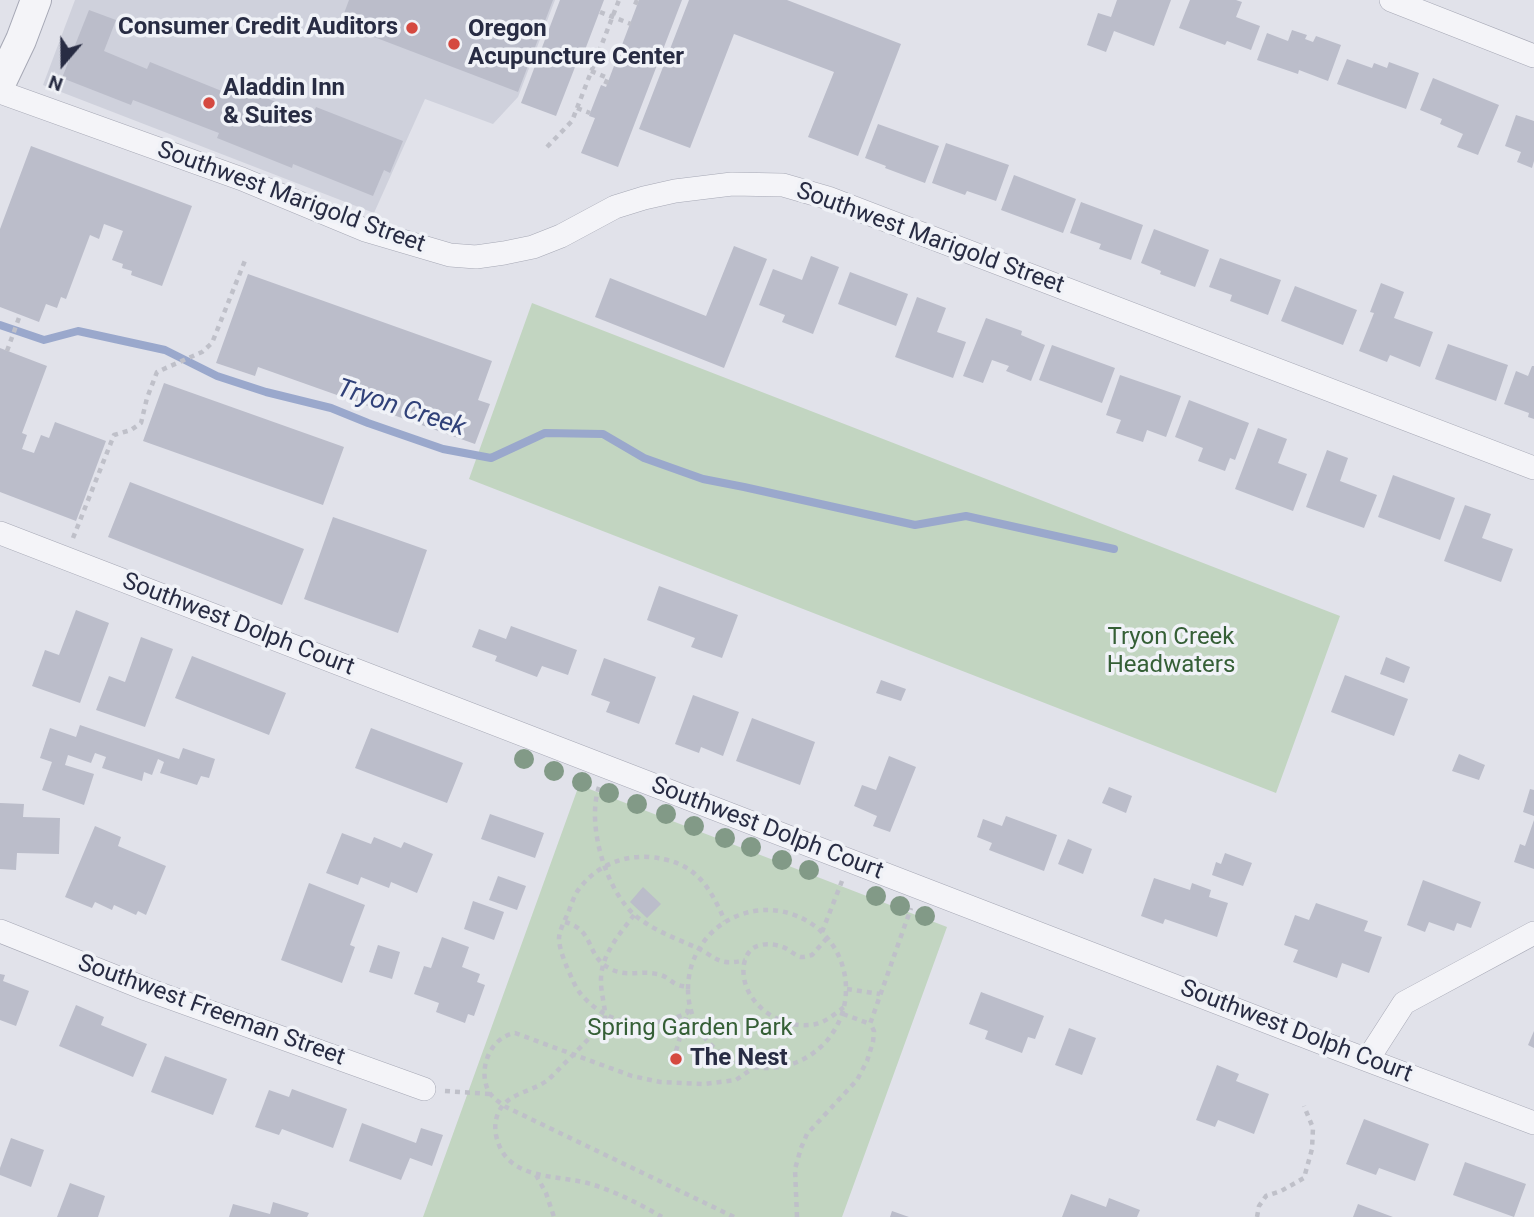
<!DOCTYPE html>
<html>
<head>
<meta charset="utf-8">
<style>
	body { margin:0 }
	#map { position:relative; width:1534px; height:1217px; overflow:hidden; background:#e1e2ea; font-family:Roboto,sans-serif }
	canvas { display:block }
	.north { position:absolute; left:28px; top:28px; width:70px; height:70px; -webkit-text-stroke:5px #f0f2f7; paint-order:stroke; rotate:200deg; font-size:19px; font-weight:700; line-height:28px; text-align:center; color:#282c43 }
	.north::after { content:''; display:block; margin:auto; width:24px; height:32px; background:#282c43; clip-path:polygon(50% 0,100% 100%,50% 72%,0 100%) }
</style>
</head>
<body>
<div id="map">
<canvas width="1534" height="1217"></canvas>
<div class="north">N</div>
</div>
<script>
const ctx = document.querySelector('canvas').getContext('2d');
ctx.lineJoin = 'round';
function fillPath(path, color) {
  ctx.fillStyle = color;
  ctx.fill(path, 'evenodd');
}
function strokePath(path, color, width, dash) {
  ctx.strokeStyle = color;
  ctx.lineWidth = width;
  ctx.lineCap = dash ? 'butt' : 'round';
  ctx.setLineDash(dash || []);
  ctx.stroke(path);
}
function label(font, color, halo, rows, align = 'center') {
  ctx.font = font + ' Roboto,sans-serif';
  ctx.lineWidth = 7;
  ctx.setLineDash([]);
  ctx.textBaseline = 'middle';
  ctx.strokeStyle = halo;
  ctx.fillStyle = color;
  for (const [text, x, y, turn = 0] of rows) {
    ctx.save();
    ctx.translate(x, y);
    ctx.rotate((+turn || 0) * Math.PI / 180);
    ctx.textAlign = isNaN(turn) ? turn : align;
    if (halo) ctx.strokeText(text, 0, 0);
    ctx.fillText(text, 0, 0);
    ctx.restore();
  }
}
fillPath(new Path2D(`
	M75,0H555L518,97L493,124L425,99L374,213L43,85Z`), '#cfd1dc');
fillPath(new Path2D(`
	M532,303L1340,616L1276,793L469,479Z
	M579,785L947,927L842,1217H423Z`), '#c2d5c1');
strokePath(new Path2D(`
	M0,325L44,340L78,331L165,350L217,376L266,392L331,408L368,423L443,449L491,458L545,433L603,434L644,458L703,479L744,487L915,525L966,516L1114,549`), '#9aa8cc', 8);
fillPath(new Path2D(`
	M349,0H553L518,92L340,24Z
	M560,0H604L580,63L577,62L556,116L521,103Z
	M639,0H682L618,167L581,153L595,118L589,116L590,113L601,85L606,87Z
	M689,0H787L901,44L858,156L808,137L834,72L734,34L690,148L639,129Z
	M1117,0H1171L1154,46L1114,31L1106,52L1087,45L1098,13L1111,17Z
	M1190,0H1236L1242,2L1236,17L1260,26L1251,50L1227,41L1225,45L1179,28Z
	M89,10L116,20L104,51L147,69L150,62L234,96L238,87L312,116L316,107L403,141L390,173L384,170L373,196L293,164L292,168L217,138L219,133L133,100L131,105L62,78Z
	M1292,30L1307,35L1305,39L1313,42L1316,36L1341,45L1328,81L1299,70L1298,74L1257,60L1267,33L1288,41Z
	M1347,59L1372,68L1374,63L1387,68L1389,62L1419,73L1406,109L1337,84Z
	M1433,78L1499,105L1478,155L1457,147L1463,134L1440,124L1442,119L1420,110Z
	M1516,115L1534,121V161L1532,168L1517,162L1521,152L1505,146Z
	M878,124L939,146L925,183L885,168L886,166L865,158Z
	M946,143L1009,165L996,201L967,191L965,195L932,183Z
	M31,146L192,206L162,286L131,275L132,271L122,268L123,264L112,260L123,231L104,224L99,239L90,235L66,299L61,297L57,308L46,304L39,322L0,307V229Z
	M1014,175L1076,199L1063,233L1001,210Z
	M1081,202L1143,225L1131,260L1099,249L1101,244L1070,233Z
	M1154,229L1209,250L1195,287L1160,274L1161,271L1141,263Z
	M734,246L767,259L724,368L595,317L610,278L706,316Z
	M811,256L839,267L813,334L782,322L785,315L759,305L773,269L802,280Z
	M1220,258L1281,280L1268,315L1230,301L1232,295L1209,287Z
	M850,272L908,294L896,326L838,304Z
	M248,274L492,361L478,400L490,404L475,444L258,367L255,376L216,363Z
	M1381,283L1404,292L1394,318L1433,332L1420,367L1390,355L1387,362L1359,351L1374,313L1370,312Z
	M1295,286L1357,310L1343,345L1281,321Z
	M917,297L946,308L937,332L966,342L953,378L895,357Z
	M986,318L1022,331L1021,335L1045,345L1031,381L1006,371L1009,366L992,360L983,383L963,376Z
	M1448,344L1508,365L1496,401L1435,379Z
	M1052,345L1115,368L1102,403L1039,380Z
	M0,348L47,366L22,433L27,435L22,449L34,453L41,435L49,438L55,422L106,441L76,521L0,492Z
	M1532,366H1534V419L1528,417L1529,413L1504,404L1516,371L1528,376Z
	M1120,375L1181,396L1166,437L1147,430L1143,442L1116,433L1121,420L1106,415Z
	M164,383L344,447L323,505L143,441Z
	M1189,400L1249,423L1235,460L1230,458L1225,471L1198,461L1203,448L1175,437Z
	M1258,428L1287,439L1278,463L1307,474L1293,511L1235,489Z
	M1327,450L1348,458L1340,481L1377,495L1364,528L1306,507Z
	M1393,475L1455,498L1440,540L1378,517Z
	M130,482L304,549L282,605L108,537Z
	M1465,505L1491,514L1482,538L1513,549L1501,582L1444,561Z
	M333,517L427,550L398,633L304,599Z
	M659,586L738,615L722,658L691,647L695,638L647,620Z
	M76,610L109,623L80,703L32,686L45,650L59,655Z
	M511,626L577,650L568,675L542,666L537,677L495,661L497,656L472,647L479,629L506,639Z
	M141,637L173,649L145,727L96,710L109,676L125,682Z
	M192,656L286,693L269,735L175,698Z
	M1386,657L1410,667L1404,683L1380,674Z
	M604,658L656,677L639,724L606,712L610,702L591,695Z
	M1345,675L1408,699L1394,736L1331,712Z
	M881,680L906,689L901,701L876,693Z
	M693,695L739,712L723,756L701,747L699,753L675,744Z
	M752,718L815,742L800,785L736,761Z
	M80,725L179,759L183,748L215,759L209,778L201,776L197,785L160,773L164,762L158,759L152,775L144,772L142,781L102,768L106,757L95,753L91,763L68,755L65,765L94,774L84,805L42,790L52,762L40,758L50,728L76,737Z
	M371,728L463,763L447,803L355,768Z
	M1459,754L1485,765L1479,780L1452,771Z
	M889,756L916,767L890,832L873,826L877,816L854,806L862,785L876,790Z
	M1109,787L1132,796L1126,813L1102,803Z
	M1530,789L1534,790V816L1523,812Z
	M0,803L24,804L23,817L60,818L59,854L17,853L16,870L0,869Z
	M490,814L544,833L535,858L481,839Z
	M1006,816L1057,835L1044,871L989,850L992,843L977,837L983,819L1002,826Z
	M1534,820V869L1514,862L1520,844L1525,846Z
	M95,826L121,837L118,846L166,866L146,915L138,911L136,915L114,905L112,910L95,902L92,908L65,897Z
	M342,833L371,844L374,837L401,848L404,842L433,854L417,893L391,882L389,888L361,877L358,885L326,873Z
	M1068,839L1092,849L1083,874L1058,864Z
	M1225,853L1252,863L1243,886L1212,875L1216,862L1221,864Z
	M498,876L526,886L517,910L489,900Z
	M1154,878L1190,890L1192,883L1211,890L1209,897L1228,903L1217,937L1165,919L1163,924L1141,916Z
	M1423,880L1481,902L1471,928L1457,923L1454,931L1429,922L1425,932L1407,925Z
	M309,883L365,905L350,945L355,947L342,983L281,960Z
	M643,887L661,904L647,918L630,902Z
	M473,901L504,912L494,940L464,929Z
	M1316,903L1368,921L1364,931L1382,937L1369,973L1342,963L1337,978L1293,962L1298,950L1284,945L1295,915L1309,920Z
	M442,937L469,947L462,967L480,974L477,982L485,985L474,1016L468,1014L465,1023L436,1012L439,1003L414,994L424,966L431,968Z
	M378,945L400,952L392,979L369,972Z
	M0,974L5,975L3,981L29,991L16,1026L0,1020Z
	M981,992L1044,1016L1035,1039L1028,1037L1022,1053L985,1039L988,1031L969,1024Z
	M76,1005L104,1017L101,1025L147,1044L133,1077L59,1046Z
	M1069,1028L1096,1038L1082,1075L1055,1065Z
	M1534,1031V1048L1528,1045Z
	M165,1056L227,1079L213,1115L151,1092Z
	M1217,1065L1239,1074L1236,1081L1269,1094L1254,1134L1218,1120L1215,1127L1196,1120Z
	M292,1089L347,1109L333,1148L282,1129L279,1135L255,1127L269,1090L289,1097Z
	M1364,1119L1429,1144L1415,1181L1379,1168L1376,1175L1346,1164Z
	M362,1123L416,1143L421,1128L443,1135L432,1166L410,1158L401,1180L349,1161Z
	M11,1138L44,1150L31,1187L0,1175V1168Z
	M1465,1162L1526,1184L1514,1217L1453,1195Z
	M70,1183L105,1196L98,1217H57Z
	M1071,1194L1106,1207L1109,1198L1140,1210L1137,1217H1062Z
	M273,1202L309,1213L307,1217H229L233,1204L270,1214Z
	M1358,1204L1393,1217H1353Z
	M892,1211L909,1217H890Z`), '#bbbdca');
const minor = new Path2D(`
	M1391,0L1534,56
	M0,92L242,179L365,230L450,255L476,257L504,253L533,247L561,236L615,207L644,198L675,191L732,184L783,185L828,198L1534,468
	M0,533L1325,1044L1534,1123
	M0,931L146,989L424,1089
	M1368,1059L1404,1003L1534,933`);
const tertiary = new Path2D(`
	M0,84L21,40L36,0`);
strokePath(minor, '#a6a8b5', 24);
strokePath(tertiary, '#a6a8b5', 32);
strokePath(new Path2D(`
	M637,0L635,5L637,6
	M600,12L631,24
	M585,50L597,55
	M591,71L608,78L604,87
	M577,108L590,113
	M547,147L572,121L619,0
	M7,351L20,315
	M73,538L114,435L131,430L141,423L147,398L157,372L202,352L212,343L246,258
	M599,787C586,825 606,892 637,917C655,931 675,938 695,947C717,957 718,967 745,960
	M688 989a79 79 0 1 1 158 0a79 79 0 1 1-158 0Z
	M634,915C619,935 600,956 601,982C601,995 606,1008 605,1020C591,1037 576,1052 561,1067C556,1072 551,1078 545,1082C531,1091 514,1093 503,1105C496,1114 494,1124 496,1135C506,1183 557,1173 594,1185C618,1193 640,1204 662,1217
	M565,922C596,931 585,955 609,968C626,978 640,970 657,974C665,975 670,981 676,984C680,986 683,986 687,987
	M822,932L842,881
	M827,938L812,955C808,956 805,957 801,957C796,956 792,952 787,949C780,945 769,943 761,945C751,947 746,954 744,964C738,1001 781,1032 816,1024C826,1022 836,1013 844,1007
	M847,989L880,994
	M688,1009L687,1013C648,1030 609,1028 580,993C576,988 573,981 570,974C566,966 559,948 559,939C559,931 565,920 568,913C571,906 574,895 579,889C595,867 622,855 649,857C694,861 708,883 725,921
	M843,1014L870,1024L911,908
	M676,1051L687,1014
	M445,1091L490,1094
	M536,1175L546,1193L554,1217
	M734,1217L506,1107C500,1103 493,1098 489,1092C477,1070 490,1037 515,1033L632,1076L660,1082L704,1084L736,1080L753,1068
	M797,1217L795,1169L801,1148L807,1134L857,1080L867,1061L873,1042L874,1031L870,1023
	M1257,1217L1259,1206L1266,1196L1281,1191L1304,1178L1312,1149L1313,1128L1304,1106`), '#bfc0c9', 4.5, [5, 5]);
strokePath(minor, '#f4f4f8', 23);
strokePath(tertiary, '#f4f4f8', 30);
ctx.fillStyle = '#829a87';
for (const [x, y] of [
	[524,759],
	[554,771],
	[582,782],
	[609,793],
	[637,804],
	[666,814],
	[694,826],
	[725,838],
	[751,847],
	[782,860],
	[809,870],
	[876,896],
	[900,906],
	[925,916]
]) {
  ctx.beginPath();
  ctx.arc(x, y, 10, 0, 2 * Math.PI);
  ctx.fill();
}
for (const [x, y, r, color] of [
	[412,28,7,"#d54940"],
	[454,44,7,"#d54940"],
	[209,103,7,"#d54940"],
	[676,1059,7,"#d54940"]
]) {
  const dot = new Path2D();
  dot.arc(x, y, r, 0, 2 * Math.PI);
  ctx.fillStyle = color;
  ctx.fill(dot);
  strokePath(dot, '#f0f2f7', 2.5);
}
label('bold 24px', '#282c43', '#f0f2f7', [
	["Consumer Credit Auditors",398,28,"right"],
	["Oregon",468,30],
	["Acupuncture Center",468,58],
	["Aladdin Inn",223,89],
	["& Suites",223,117],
	["The Nest",690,1059]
], 'left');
label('24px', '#282c43', '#f0f2f7', [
	["Southwest Marigold Street",291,198,20],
	["Southwest Marigold Street",930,239,20],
	["Southwest Dolph Court",238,625,21],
	["Southwest Dolph Court",767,829,21],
	["Southwest Freeman Street",211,1011,20],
	["Southwest Dolph Court",1296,1032,21]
]);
label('24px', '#355f36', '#f0f2f7', [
	["Tryon Creek",1171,638],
	["Headwaters",1171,666],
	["Spring Garden Park",690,1029]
]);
label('italic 26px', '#304179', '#f0f2f7', [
	["Tryon Creek",401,409,18]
]);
</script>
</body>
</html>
